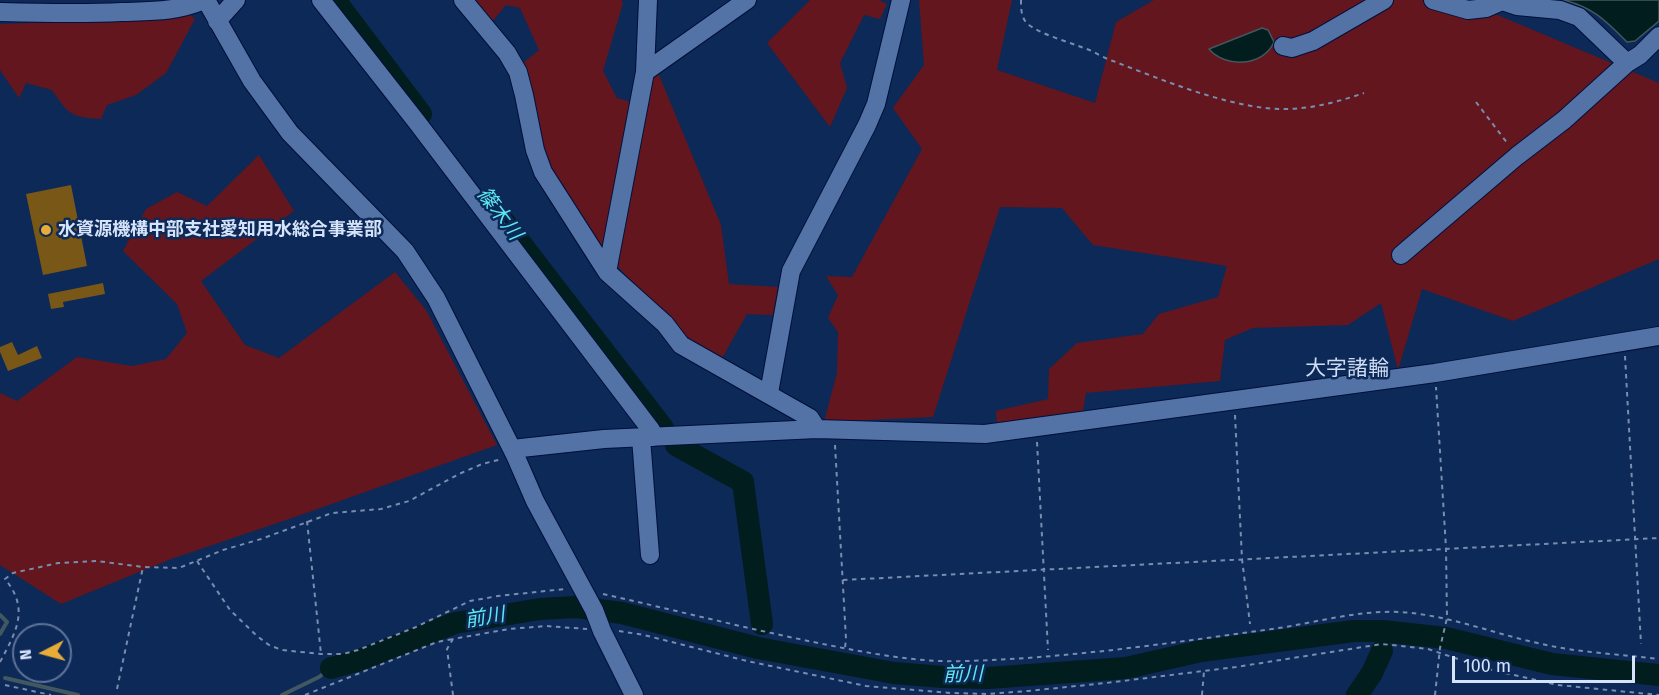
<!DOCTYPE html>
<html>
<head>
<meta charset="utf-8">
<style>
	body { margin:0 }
	#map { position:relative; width:1659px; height:695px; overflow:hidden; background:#0d2957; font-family:"Fira Sans",sans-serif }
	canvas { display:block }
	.north { position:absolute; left:12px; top:623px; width:60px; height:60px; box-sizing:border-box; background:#0d2957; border:2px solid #5d7399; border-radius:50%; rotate:264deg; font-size:16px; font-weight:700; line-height:24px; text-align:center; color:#d5e3fb }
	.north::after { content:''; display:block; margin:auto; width:21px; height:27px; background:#e7ac37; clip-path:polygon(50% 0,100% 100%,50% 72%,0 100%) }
	.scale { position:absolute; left:1452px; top:656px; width:183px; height:27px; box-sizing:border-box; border:3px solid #d5e3fb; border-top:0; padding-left:8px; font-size:18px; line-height:21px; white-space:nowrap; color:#d5e3fb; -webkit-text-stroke:4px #0d2957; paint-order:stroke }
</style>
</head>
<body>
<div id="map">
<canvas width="1659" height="695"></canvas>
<div class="north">N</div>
<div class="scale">100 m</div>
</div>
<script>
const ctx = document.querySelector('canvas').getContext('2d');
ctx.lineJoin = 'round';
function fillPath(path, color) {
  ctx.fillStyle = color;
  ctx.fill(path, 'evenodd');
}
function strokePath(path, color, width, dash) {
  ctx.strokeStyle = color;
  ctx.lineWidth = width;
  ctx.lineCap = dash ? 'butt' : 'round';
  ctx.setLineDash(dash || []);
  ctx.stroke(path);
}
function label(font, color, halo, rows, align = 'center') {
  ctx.font = font + ' "Fira Sans","Noto Sans JP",sans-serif';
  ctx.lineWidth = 5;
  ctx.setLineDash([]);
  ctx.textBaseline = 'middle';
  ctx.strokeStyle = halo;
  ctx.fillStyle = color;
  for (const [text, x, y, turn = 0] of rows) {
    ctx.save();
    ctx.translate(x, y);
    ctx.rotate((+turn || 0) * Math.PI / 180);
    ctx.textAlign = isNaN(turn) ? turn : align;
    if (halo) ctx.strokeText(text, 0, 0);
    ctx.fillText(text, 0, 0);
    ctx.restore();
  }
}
fillPath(new Path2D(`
	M470,0H621L623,3L603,71L617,98L642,105L647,76L659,75L721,225L729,284L778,287L773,315L747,314L721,360L686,341L590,236L544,160L522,64L539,50L520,8L506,5L490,24Z
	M810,0H879L887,4L880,19L864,15L840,63L847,88L830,127L767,43Z
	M919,0H1012L997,70L1095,103L1116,22L1154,0H1462L1659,83V259L1513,321L1422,289L1398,370L1381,303L1348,325L1253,328L1225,340L1220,381L1086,393L1083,411L997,425L996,411L1048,399L1049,369L1077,343L1143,334L1159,314L1218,297L1227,266L1093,245L1062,208L1000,207L933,417L824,422L837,373L838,332L828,318L838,295L826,276L852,277L922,149L893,108L924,65Z
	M188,13L195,19L166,73L136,95L107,105L101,119C71,117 69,115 52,90L26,83L19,98L0,70V24L161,19Z
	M259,155L294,211L201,281L245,345L279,358L395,272L426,310L497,445L295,517L171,559L61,604L0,565V393L17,401L77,357L132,366L166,359L187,333L177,304L123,251L146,209L177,192L207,206Z`), '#63161e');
const water = new Path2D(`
	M1563,0H1659V21L1635,41L1627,42C1606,21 1593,7 1563,0Z
	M1262,28L1268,30L1274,42C1263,67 1225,68 1209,49Z`);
fillPath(water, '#021d1e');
strokePath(water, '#415860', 1.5);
strokePath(new Path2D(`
	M0,615L7,622L0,634
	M5,678L78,695
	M282,695L319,677L331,668`), '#415860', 4);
strokePath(new Path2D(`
	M335,0L421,114
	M505,223L663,428
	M676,445L743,482L762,624
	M331,668L357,661L455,623L540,609L576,607L622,613L758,648L894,673L943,677L988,678L1126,668L1201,651L1354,631H1382L1446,638L1552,664L1659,675
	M1357,695L1372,673L1382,651`), '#021d1e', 22);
fillPath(new Path2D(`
	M71,185L87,266L43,275L26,194Z
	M103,283L105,294L63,302L64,307L51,309L48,294Z
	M12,342L18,355L37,346L42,358L8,371L0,352V347Z`), '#785717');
const minor = new Path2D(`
	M206,0L252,81L290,133L405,251L436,298L515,455L535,501L594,610L602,631L634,695
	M321,0L416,121L651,430L654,437
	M463,0L507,53L518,72L524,95L535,150L543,172L607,272L665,324L681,345L810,418L817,429
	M1433,0L1468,10L1486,8L1502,1L1517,6L1560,10L1579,17L1627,63
	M0,12C41,13 81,14 122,12C152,11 176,12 204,0
	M217,21L236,0
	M1283,46L1292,48L1313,41L1384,0
	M645,72L747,0
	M1401,255L1517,156L1564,120L1627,63L1640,55L1659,36
	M607,272L645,72L648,0
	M769,393L791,271L867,125L876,104L901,0
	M641,438L650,555
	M512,449L604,439L817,429L985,434L1435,373L1659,336`);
strokePath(minor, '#000f3b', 20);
strokePath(new Path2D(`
	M1021,0C1021,9 1021,19 1029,25C1045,36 1066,41 1084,48C1094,51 1103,58 1113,61C1160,79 1215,102 1265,108C1299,112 1332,104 1364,93
	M1476,102L1508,144
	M1625,356L1641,644
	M1235,415L1242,559L1250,624
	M1037,442L1048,650
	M835,445L846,639L845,648
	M307,521L321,654
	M197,561L230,610L257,636L269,645L282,650L321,654H343L358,650L416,627L470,601L498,596L565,589
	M843,580L1659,538
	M603,594C678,611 753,630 828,645C873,654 921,663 967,661C1069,658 1171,643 1272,629C1315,623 1357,610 1400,612C1449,615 1494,634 1542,644C1580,653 1620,654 1659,659
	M619,631L644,635L747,661L866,686L951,693L987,694L1028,691L1106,683L1236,667L1382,644L1428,649L1488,669L1558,685L1659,695
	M0,662C16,632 30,609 5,579L13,573L58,563L97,561L143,567L179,568L223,550L261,539L332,513L381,509L409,501L459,474L482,464L502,459
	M5,685L51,695
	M117,689L143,567
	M305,695L437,642L453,639
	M453,695L447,649L453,639L509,629L546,626L587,629
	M1202,695L1204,671
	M1435,695L1440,648L1447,618L1446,548L1436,387`), '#788daf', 2, [4.5, 4.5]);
strokePath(minor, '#5373a6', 18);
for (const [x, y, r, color] of [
	[46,230,6,"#e7ac37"]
]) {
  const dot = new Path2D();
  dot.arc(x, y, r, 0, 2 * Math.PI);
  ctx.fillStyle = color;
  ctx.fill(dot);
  strokePath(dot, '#0d2957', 2);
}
label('bold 18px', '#d5e3fb', '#0d2957', [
	["水資源機構中部支社愛知用水総合事業部",58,230]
], 'left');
label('italic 20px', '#5de8ef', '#0d2957', [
	["篠木川",499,214,53],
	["前川",485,618,-9],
	["前川",963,675,-1]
]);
label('21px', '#cedcf4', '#0d2957', [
	["大字諸輪",1347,369]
]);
</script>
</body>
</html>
